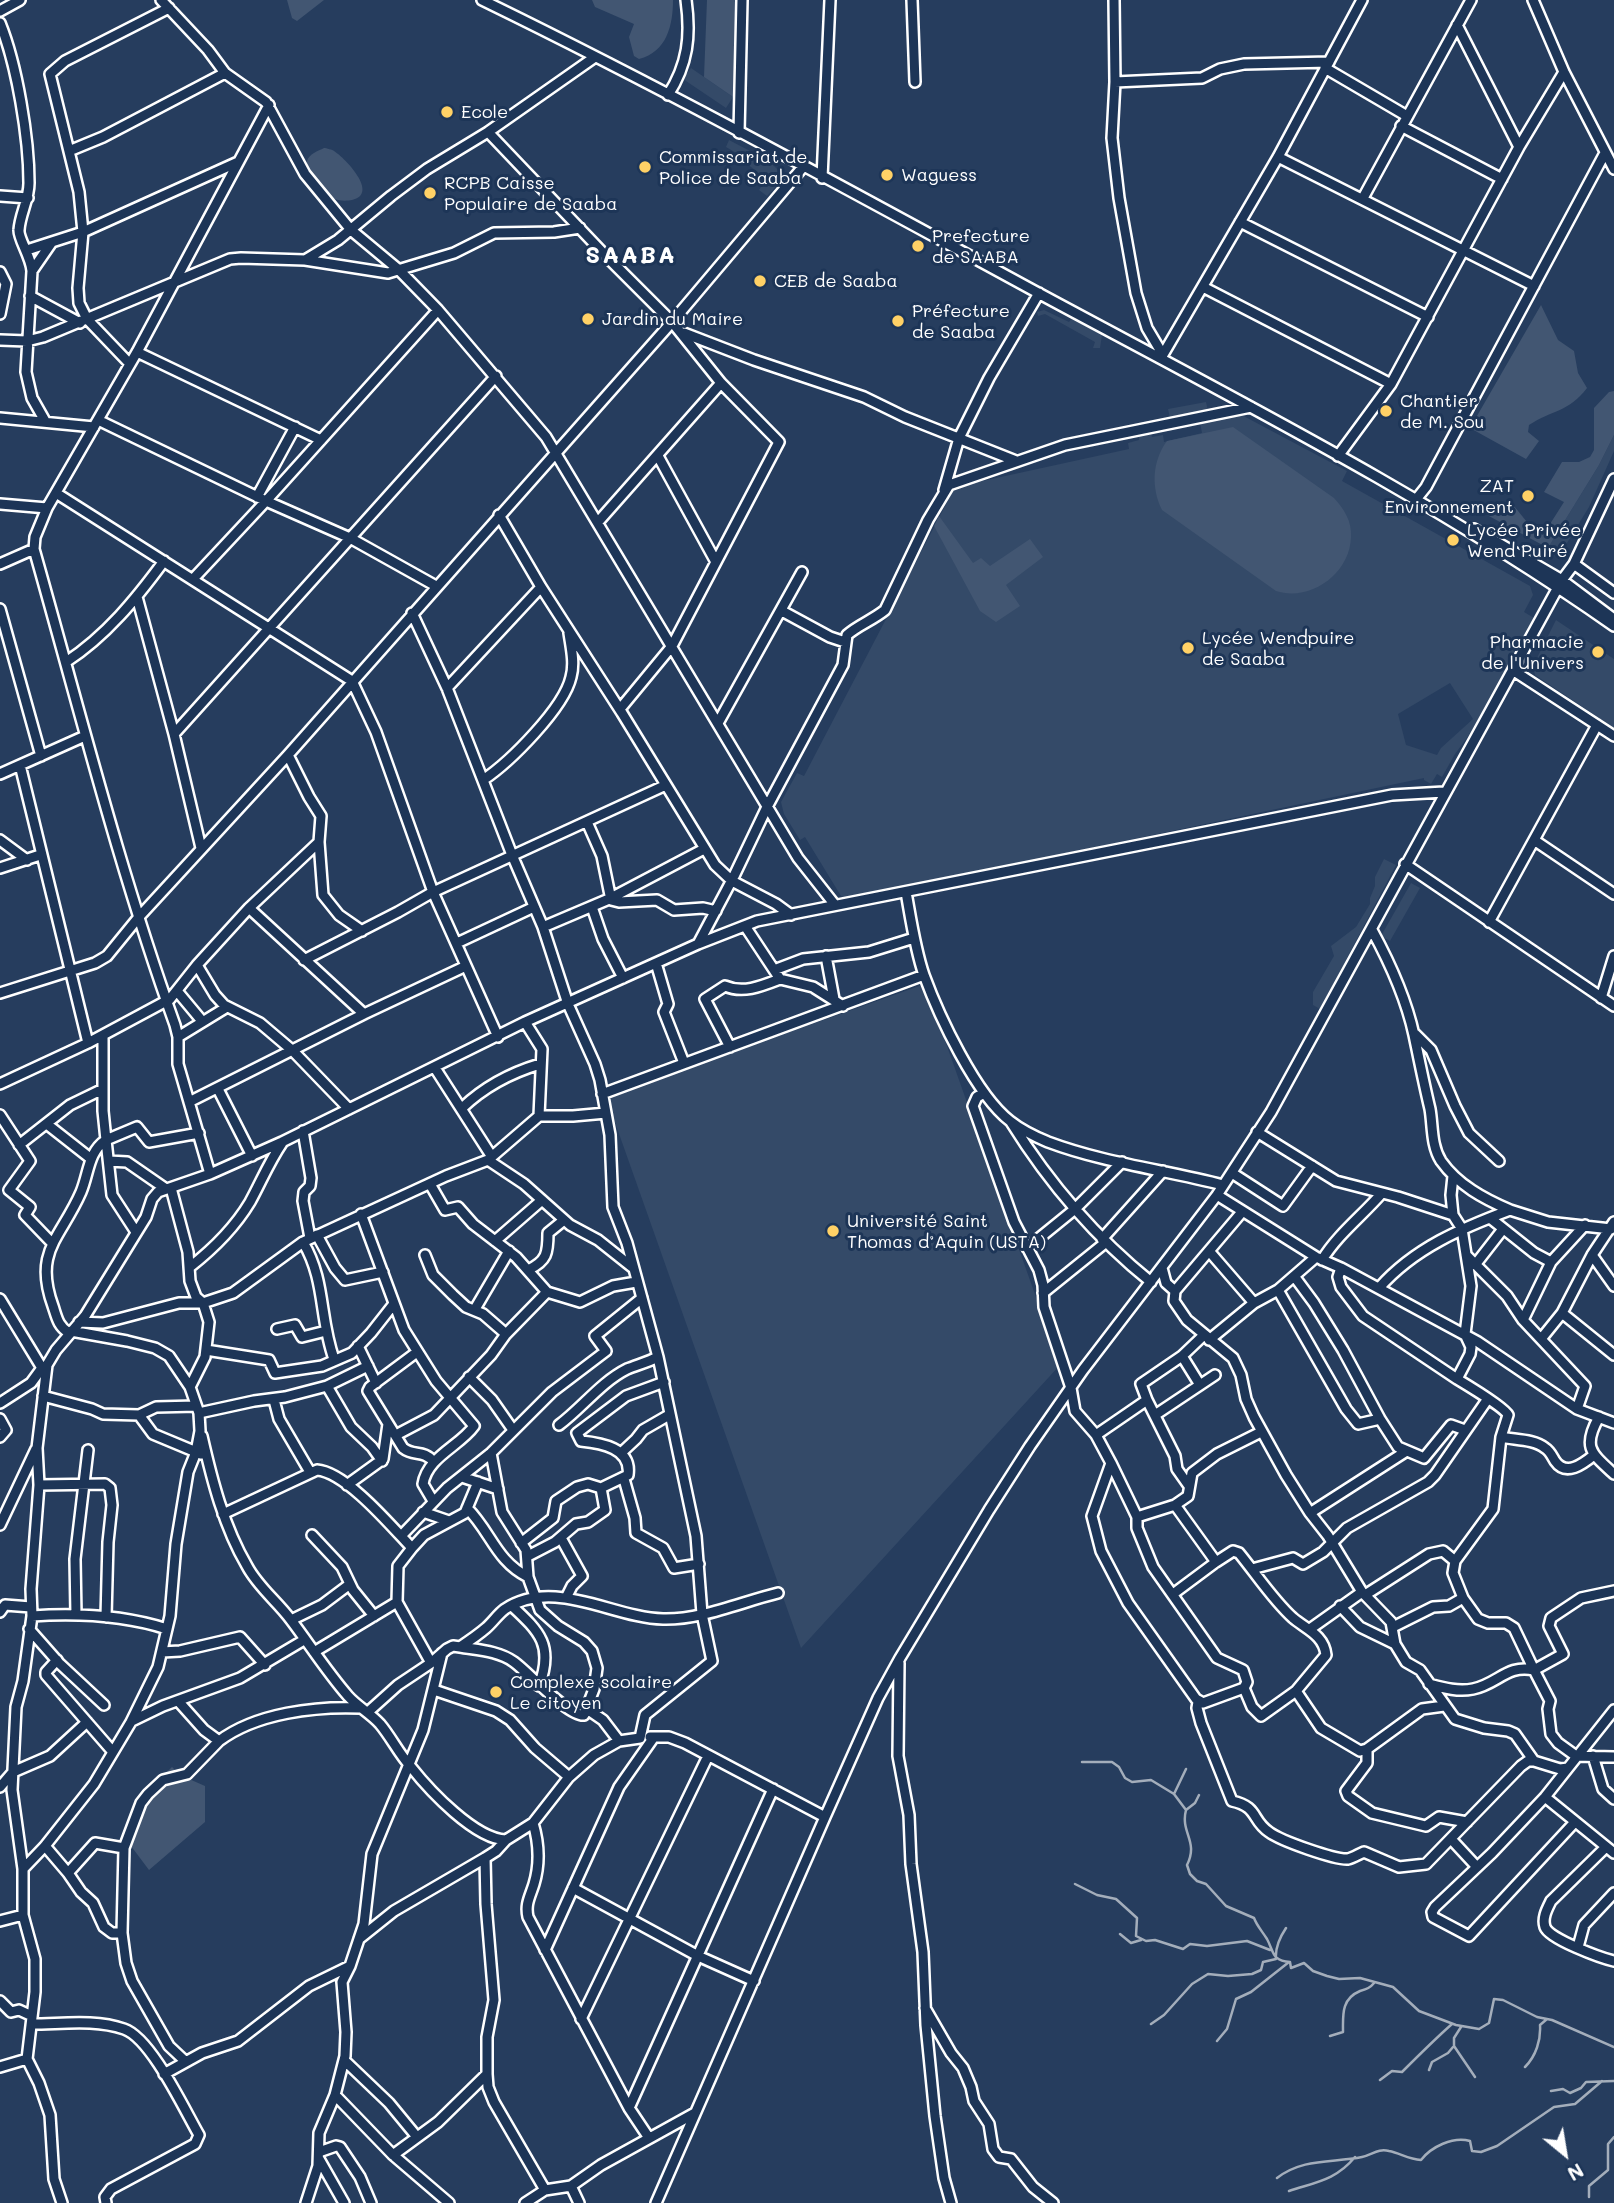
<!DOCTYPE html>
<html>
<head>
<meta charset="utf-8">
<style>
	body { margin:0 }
	#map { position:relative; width:1614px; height:2203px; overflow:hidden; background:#263d5e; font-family:Mali,sans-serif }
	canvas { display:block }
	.north { position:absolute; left:1530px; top:2119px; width:70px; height:70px; -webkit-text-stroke:5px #1d3557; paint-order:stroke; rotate:150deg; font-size:19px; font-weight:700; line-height:28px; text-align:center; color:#fff }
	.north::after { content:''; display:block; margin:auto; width:24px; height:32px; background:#fff; clip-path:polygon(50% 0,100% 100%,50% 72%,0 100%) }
</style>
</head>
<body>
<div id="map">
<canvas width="1614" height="2203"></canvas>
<div class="north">N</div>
</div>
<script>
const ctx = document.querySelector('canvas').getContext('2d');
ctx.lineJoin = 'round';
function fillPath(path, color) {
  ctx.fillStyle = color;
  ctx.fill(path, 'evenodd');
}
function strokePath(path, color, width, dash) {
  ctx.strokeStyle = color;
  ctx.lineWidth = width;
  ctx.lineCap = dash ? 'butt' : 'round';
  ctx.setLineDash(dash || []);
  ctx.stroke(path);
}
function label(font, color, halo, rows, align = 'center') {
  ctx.font = font + ' Mali,sans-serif';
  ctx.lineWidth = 6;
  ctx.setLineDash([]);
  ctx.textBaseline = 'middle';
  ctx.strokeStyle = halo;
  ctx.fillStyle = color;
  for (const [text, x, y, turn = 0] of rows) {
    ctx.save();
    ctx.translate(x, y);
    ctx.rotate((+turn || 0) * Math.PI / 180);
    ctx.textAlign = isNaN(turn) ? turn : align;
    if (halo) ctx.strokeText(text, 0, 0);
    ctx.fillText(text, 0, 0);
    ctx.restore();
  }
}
fillPath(new Path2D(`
	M691,68L733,97L726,108L683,79Z
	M729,140L769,161L785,177L767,196L759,190L766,179L746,163L748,160L726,147Z
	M1044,310L1069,322L1072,318L1102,335L1100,348H1093L1095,342L1045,314L1038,316L1037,312Z
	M1206,402L1210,421H1213V417L1236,412L1347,471L1342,481L1530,586L1533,595L1524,612L1534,618L1477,724L1455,754L1442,777L1437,774L1431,784L1424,780V778L848,899L841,896L805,837L800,840L784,814L781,802L797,773L804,776L955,487L1129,449L1128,443L1139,440V436L1151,433L1152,437L1163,435L1164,442L1202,433L1199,417L1171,423L1168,409ZM1450,683L1473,719L1441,748L1437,755L1406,745L1398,714Z
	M1614,435V451L1589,507L1559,556L1548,548L1599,465Z
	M1556,620L1614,659V728L1535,675L1533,666Z
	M1384,859L1396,865L1320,1009L1313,1005V992L1334,956L1331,946L1356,927L1370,904V898L1375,886V877Z
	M1411,883L1420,888L1390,941L1381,936Z
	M925,984L1060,1365L801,1648L606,1097Z`), '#344a68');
fillPath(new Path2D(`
	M287,0H324L297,21L292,18Z
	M592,0H673C673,25 667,52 639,59L634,56L629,37L634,24L595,7Z
	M707,0H740L736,99L704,77Z
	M324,148C326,148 333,150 334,151C345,158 380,194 352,200C347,201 339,201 335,199C325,195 305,172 307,161C309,154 318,151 324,148Z
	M1541,305L1558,340L1574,351L1578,373L1587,388C1569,412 1552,410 1529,425L1528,432L1539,441L1526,459L1470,428Z
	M1614,391V435L1599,465L1548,548L1487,515V511L1510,501L1535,532L1543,535L1564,502L1544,492L1562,462H1579L1590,457L1594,450V408L1609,392Z
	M1233,427L1334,498C1344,509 1352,521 1351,537C1350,574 1310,602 1276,591L1162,510C1151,488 1152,461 1167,441Z
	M939,516L973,563L981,558L990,566L1030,539L1043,557L1006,585L1020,606L996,622L980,611L934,526Z
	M172,1767L180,1775L205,1786V1822L149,1870L128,1842L145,1794Z`), '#425672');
strokePath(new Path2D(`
	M1082,1762H1112L1119,1767L1125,1778L1132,1782L1151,1780L1174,1794L1186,1810C1180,1833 1199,1841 1187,1865L1190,1874L1197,1881L1206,1884L1226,1906L1254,1918C1257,1926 1262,1931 1267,1939C1274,1952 1272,1961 1290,1962L1291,1968L1304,1963L1313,1971L1327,1976L1339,1979L1360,1978L1393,1987L1419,2011L1456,2025L1479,2029L1489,2023L1494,1999L1503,2000L1537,2017L1552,2020L1614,2047
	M1174,1794L1186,1769
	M1186,1810L1195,1803L1199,1795
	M1075,1884L1097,1895L1116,1899L1137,1918L1136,1936L1146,1941L1155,1940L1183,1949L1190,1944L1207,1946L1247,1941L1270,1950
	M1120,1934L1131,1943L1141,1940
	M1151,2024L1164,2015L1192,1984L1208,1974L1228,1976L1252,1974L1261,1970L1263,1962L1276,1959C1275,1948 1280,1937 1286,1928
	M1461,2027L1454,2038V2046L1475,2077
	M1330,2036L1343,2032C1343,2015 1341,1999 1360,1991C1367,1989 1370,1988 1375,1982
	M1217,2041L1227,2029L1236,1999L1251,1992L1289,1962
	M1525,2067C1536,2056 1541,2040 1540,2025L1547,2019
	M1429,2070L1432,2062L1448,2053L1453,2047
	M1380,2080L1392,2071L1402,2072C1418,2056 1435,2039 1452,2024
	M1551,2091L1563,2089L1570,2093L1581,2088L1586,2082L1614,2081
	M1277,2178C1303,2158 1332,2163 1362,2157C1372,2155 1378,2148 1389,2151C1400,2153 1408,2159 1421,2160C1431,2147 1453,2136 1470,2141L1472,2151L1481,2152L1497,2146L1554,2107L1575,2104L1602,2081
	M1289,2191C1316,2182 1336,2180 1355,2157
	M1589,2197V2186L1608,2170V2144L1614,2137`), '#a4aebb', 2.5);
const minor = new Path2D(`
	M161,0L208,50L225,73L266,102L305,174L351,230L399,270L438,310L546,437L798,858L835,905
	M482,0C671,92 856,194 1040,294C1235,399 1433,499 1614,626
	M912,0L915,82
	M1114,0L1115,82L1112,138L1119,198L1136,293L1147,328L1163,355
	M1533,0L1564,72L1614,169
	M0,11L20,0
	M0,23C17,65 29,138 29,183C29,200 20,214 19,230C18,238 31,257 32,271L26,372L32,398L45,421
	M1457,25L1519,147
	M1325,68L1407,116
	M1115,82L1202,78L1220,69L1244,64L1329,62
	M668,95C688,64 691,36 686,0
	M1401,126L1502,179
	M488,132L606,256L672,322L721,383L779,442L672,646L620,709
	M739,133L742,0
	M69,151L103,137L225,73
	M1278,157L1534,286
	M822,178L830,0
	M0,196L28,198
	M1363,198L1471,0
	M1240,222L1428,317
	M27,250L83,232L238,162
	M305,260L388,273L454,253L494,233L554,232L580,228
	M32,271L52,242
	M0,272L6,284L0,314
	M1203,287L1391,384
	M30,296L80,323
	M684,333L754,360L864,397L905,417L1016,461
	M0,340L27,341L43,337L230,259L241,258L305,260L338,240L391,196L427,169L488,132L595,57
	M137,352L321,440
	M1161,358L1278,157L1362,0
	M130,364L87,319L79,303L78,288L83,232L79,192L50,74L65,61L169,8
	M0,418L94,427
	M98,420L266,501L350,538L436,586
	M658,456L716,562
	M1338,456L1391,384L1519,147L1564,72
	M944,490L959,438L989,378L1039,293
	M56,493L352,681L376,732L433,892L498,1037
	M257,497L295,427
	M1418,497L1426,487L1605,153
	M0,504L47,508
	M499,515L541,587L622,713L715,865L732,881L776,904L791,915
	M598,522L721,383
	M1474,529L1562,580L1614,619
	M0,564L34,549
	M1574,564L1614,593
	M194,578L266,501L438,310
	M137,597L174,734L201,848
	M0,609L41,756
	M782,611L830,637L845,642
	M66,662C106,636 136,599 164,561
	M1514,671L1614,736
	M447,688L541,587
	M718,723L802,572
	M174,734L496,376
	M288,755L309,797L321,816L319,842L323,895L339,915L362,931
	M20,765L88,1043
	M0,774L85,736
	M483,780C510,762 564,708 571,677C575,663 571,647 569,633
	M587,822L602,856L611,900L619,902L657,900L674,910L703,908L716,911
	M0,840L27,860
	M1534,840L1614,894
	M1405,864L1614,1006
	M0,868L40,855
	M906,892C911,920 915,949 924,975C939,1016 976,1095 1010,1121C1020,1129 1036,1137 1048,1142C1104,1163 1165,1170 1223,1185
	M592,907L603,939L623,978
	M249,908L364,1014
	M1489,922L1597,725
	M745,926L780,979L813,987L843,1006
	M543,927L609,899L704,849
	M1372,930C1390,963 1406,998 1414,1035C1419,1059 1424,1084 1430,1109C1433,1126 1431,1145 1441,1161C1458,1185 1484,1199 1510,1210
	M457,943L534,907
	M698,944L734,876L767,807L843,665L847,635C858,625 873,620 885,610L928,520L949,485L1065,445L1251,407
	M826,956L834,999
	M304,960L398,912L433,892L666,785
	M656,963L668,1004L664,1012L684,1063
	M197,965L215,995L224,1005L260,1023L293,1051L349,1109
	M774,970L803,959L869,952L914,938
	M177,991L202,1021
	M0,993L95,963L107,956L138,918L288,755L672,322L803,167
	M1601,998L1614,956
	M525,1022L542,1049L539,1116
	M1415,1034L1431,1050L1455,1106L1469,1133L1499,1161
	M178,1037L227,1007
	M730,1047L705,999L725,986C743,994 762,986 780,979
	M435,1068L492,1157
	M0,1084L88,1043L170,999L197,965L249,908L319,842
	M218,1089L252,1156
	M984,1093L977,1097L973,1106L1014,1222L1039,1270L1043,1285L1044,1307L1071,1388L1075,1411L1096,1435L1111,1463L1137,1517V1528L1153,1567L1217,1658L1243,1670L1247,1682L1244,1688
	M602,1094L924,975
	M189,1102L364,1014L466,966
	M462,1108C485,1086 510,1073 540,1064
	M0,1115L30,1161L9,1190L30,1207L25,1215L52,1243
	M1011,1122C1049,1183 1095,1237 1151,1282
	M48,1125L90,1158
	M303,1131L311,1178L310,1186L304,1192L303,1201L310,1238
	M1257,1132L1336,1181L1398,1197L1453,1215
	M19,1145L70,1105L103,1089
	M488,1160L524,1184L570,1225L598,1240L632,1267
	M109,1161L127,1162L166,1189
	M1232,1173L1283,1206L1312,1166
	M210,1174L178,1064V1037L175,1025C119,869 79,708 34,549L35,537L47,508L137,352L269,105
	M1453,1176L1451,1195L1453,1215L1462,1229L1471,1286L1465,1334L1471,1347L1470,1354L1457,1379C1467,1385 1505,1408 1508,1415L1501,1437L1493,1509L1455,1561L1453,1573L1463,1598L1478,1619L1488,1623H1506L1514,1628L1534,1670L1563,1654L1549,1626L1551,1618L1581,1598L1614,1591
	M430,1184L445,1210L458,1207L473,1224L516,1257L547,1292L580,1302L613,1286L636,1282
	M171,1188L188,1252L190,1281L196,1297L203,1303L209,1322L205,1357L190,1387
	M1217,1195L1316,1257L1341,1268L1478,1342L1577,1409L1614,1423
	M361,1214L404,1330L436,1381L474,1426C460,1446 427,1457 423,1484L433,1501
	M1490,1218L1534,1253L1551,1262
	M136,1232L112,1195L106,1140L137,1127L149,1142L199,1133
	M317,1235L335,1268L345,1280L383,1272
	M1102,1239L1163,1171
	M495,1241L542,1200
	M303,1242C326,1281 319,1317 334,1359
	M1027,1248L1075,1209L1122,1162
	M1209,1251L1254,1303
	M1466,1255L1507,1296L1523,1320L1585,1386L1577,1409
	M1592,1255L1614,1286
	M1322,1260C1338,1234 1362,1216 1382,1193
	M1475,1265L1503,1229
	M190,1267C213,1249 235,1227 250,1202C261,1182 269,1162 282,1143
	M1162,1268L1166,1283L1175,1291L1174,1301L1187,1320L1233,1358L1241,1375L1246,1399L1254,1417L1286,1475L1310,1513L1328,1536L1362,1592L1391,1622L1395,1644L1406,1662L1420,1670L1455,1719L1484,1728L1508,1731L1515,1734L1534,1761L1560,1769L1568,1768
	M1341,1268L1338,1277L1341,1287L1363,1316L1457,1379
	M528,1270C547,1261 548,1253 548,1233L564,1220
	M1294,1276L1314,1303L1343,1350L1380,1419L1398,1447L1424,1458L1451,1425L1465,1430
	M1379,1288C1414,1248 1462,1228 1510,1210L1548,1222L1611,1229
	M1278,1290L1346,1409L1358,1424L1380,1419
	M1175,1291L1242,1212
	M1043,1293L1105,1243
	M0,1299L45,1373
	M475,1309L509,1251
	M1562,1313L1614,1355
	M1523,1320L1551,1262L1585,1225
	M79,1322L103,1323L179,1303H203L233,1293L303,1242L446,1176L488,1160L539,1116H573L606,1113
	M277,1329L295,1325L302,1337L326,1331
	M69,1333C58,1326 57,1318 53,1306C33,1251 61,1238 81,1192C89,1173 88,1152 106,1140L103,1111V1035
	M506,1334L547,1292
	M1541,1339L1562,1313L1592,1255L1614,1222
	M1209,1340L1254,1303L1278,1290L1316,1257
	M358,1346L376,1383
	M206,1350L269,1360L275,1373L322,1366L352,1353L371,1333L393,1305
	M417,1352L370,1387L368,1391L403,1448C414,1457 423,1449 434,1462
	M469,1377L492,1400L513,1430
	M1200,1385L1182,1356L1204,1335
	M327,1386L351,1427L372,1447L382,1461
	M43,1396L92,1409L103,1414L139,1415L156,1407L196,1406
	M274,1400L279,1419L310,1472
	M1147,1400L1141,1384L1182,1356
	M0,1403L31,1383L42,1368
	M199,1413L254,1401L285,1397L327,1386L368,1366
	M139,1415L153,1434L201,1454
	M1155,1415L1215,1375
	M1599,1417C1582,1447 1591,1453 1614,1474
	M0,1419L6,1430L0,1437
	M559,1425C582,1408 601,1382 627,1369C637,1365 648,1362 658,1357
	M396,1435L434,1415L491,1355L506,1334L483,1314L466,1307L453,1295L433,1275L425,1255
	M1096,1435L1147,1400L1175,1456L1177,1469L1189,1486
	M202,1436C212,1480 224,1527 247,1566C258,1587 277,1601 291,1620C310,1645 327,1672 348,1696C358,1707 370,1713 380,1724C391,1737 399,1754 411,1767C430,1791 475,1839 506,1840
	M1501,1437C1515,1440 1534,1439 1545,1448C1550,1451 1552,1456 1555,1461C1566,1477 1583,1464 1594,1455
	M621,1453L636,1439L643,1430L669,1415
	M1111,1463L1092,1516L1101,1551L1128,1603L1196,1699L1203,1703L1244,1688L1252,1707L1261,1716L1296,1691L1326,1655C1324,1635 1306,1629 1293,1618C1273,1600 1257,1575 1239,1553L1233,1551L1216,1562L1175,1505L1137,1517
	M462,1477L498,1489
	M624,1479L635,1518L636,1533L663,1548L674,1568L699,1564
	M39,1485L105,1484L110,1488L112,1505L108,1542L106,1617
	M347,1485L383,1459L388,1424
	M1175,1505L1188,1496L1192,1473L1217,1454L1261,1432
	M467,1508C491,1532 496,1561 528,1577
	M423,1512L449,1521
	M1310,1513L1405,1452
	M223,1514L317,1470C346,1472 392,1527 412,1548L398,1566L397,1602L431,1663
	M0,1525L36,1449
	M312,1535L342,1567L353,1590L374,1616
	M401,1536L447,1488L491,1453L552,1392L606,1351L595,1336L642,1298
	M561,1538L582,1576L572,1586L566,1598
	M521,1543L553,1518L556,1501L577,1487L588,1484L601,1488L628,1475C632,1448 601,1443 581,1441L577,1433L626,1396L664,1382
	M412,1548L424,1535L465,1513L478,1482
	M528,1556L555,1542L576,1524L588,1522L605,1510L601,1488
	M1252,1569L1293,1558L1303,1564L1323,1552L1347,1528L1428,1482L1435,1475L1487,1400
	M1173,1594L1216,1562
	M1365,1595L1429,1554L1443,1551L1455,1561
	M512,1606C540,1632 554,1646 539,1686
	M1340,1606L1360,1627L1395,1644
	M0,1612L5,1605L31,1607
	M76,1615L75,1559L88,1450
	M32,1616C77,1613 123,1615 167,1629
	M291,1620L322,1605L350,1584
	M1393,1627L1433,1607L1449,1606L1463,1598
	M29,1629L59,1663L104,1705
	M1310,1629L1362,1592
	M460,1647C478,1650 499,1651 514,1662C528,1672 569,1717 584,1715L594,1689L597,1668L592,1651L584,1642L558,1626L540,1610L528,1577L526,1550L502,1512L491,1453
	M162,1652L180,1651L240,1637L265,1665
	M314,1652L397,1602
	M57,1660L46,1672V1675L113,1752
	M899,1663L898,1756L909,1815L911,1864L923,1952L926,2025L935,2116L944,2178L951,2203
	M1429,1684C1444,1688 1458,1692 1473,1689C1498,1684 1507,1664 1534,1670L1550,1701L1548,1709L1551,1734L1558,1743L1576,1756L1614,1757
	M434,1690L496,1711L510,1720L535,1748L569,1777
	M1296,1691L1321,1728L1360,1751L1367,1749L1422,1709L1444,1706
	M179,1702L204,1730L219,1741C256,1713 316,1706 361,1708
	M1198,1702L1197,1708L1201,1723L1232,1801C1259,1807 1251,1820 1269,1832C1281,1841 1335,1860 1348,1859C1353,1858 1359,1854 1364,1852L1399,1867L1426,1864L1521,1766L1528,1761H1534
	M587,1709L603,1720L619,1741
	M368,1712L398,1685L431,1663L447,1649L453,1646L460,1647C469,1641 478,1635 486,1628C493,1622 498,1614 505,1609C554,1577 613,1618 663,1619C701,1620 741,1602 778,1593
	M132,1721L163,1706L240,1678L304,1640
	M650,1737H669L685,1743L825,1817
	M1367,1749V1763L1346,1791L1348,1796L1372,1813L1426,1826L1439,1817L1467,1822
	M1593,1756L1603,1789L1614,1799
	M0,1787L13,1772L50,1756L87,1722
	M1545,1797L1614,1853
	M1575,1822L1469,1936L1433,1917L1432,1912L1435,1907L1492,1853L1545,1797L1614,1710
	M533,1823C539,1843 540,1864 534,1884C530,1897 525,1904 528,1917L629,2108L649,2138
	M1451,1839L1477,1867
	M45,1846L68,1873
	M1606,1847L1551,1901C1547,1909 1542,1918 1545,1927C1549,1939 1601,1958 1614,1961
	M485,1858L486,1904L494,2000L487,2037V2074L488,2087L494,2102L545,2190
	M23,1869L45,1846L94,1784L131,1722L158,1667L170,1616L176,1544L188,1472L196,1452L200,1431L199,1413L190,1387L169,1356L155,1348L127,1341L71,1331
	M573,1888L698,1956L754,1981
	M0,1921L23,1915
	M122,1933H112L104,1927L93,1903L81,1892L68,1873L95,1843L124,1848
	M359,1939L394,1911L485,1858L496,1851L506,1840L533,1823L569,1777L594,1755L619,1741L640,1738L645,1715L712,1661L702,1614L696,1536L658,1357L627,1243L613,1207L610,1135L600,1080L595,1064L568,1004L543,927L512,855L447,688L412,613
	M1578,1947L1584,1925L1614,1893
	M545,1950L619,1787L654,1737
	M0,2001L11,2012L19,2010L32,2016
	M925,2008L951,2053L963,2068L971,2087L974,2101L989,2124L993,2149L999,2157L1011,2159L1033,2187L1053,2203
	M581,2019L708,1756
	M32,2024C62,2024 95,2019 124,2029C151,2038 184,2109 199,2135L195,2144L111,2189L105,2197L106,2203
	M344,2060L389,2103L417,2137
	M186,2062L169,2046L132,1981L126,1963L122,1933L124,1848L141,1803L148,1794L163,1780L187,1774L219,1741
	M0,2067L27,2059
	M164,2074L202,2053L238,2041L309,1986L350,1966
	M335,2095L393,2155L449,2203
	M629,2108L773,1789
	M319,2152L336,2146L340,2147L360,2177L371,2203
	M393,2155L438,2122L487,2074
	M319,2159L344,2203
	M571,2186L579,2203
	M62,2203L54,2179L50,2115L39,2083L27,2059L35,1992V1959L23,1915V1869L12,1790L16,1707L23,1681L32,1616L31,1589L39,1485L37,1448L47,1365L56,1350L85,1316L146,1217L152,1199L158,1192L210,1174L282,1142L525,1022L698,944L757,921L1392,795L1444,792
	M306,2203L318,2166L319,2133L335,2095L345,2056L346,2032L342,1982L350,1966L364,1924L372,1854L423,1730L442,1653
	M525,2203L545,2190L571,2186L601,2165L695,2113
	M656,2203L825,1817L878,1698L900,1658L989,1510L1030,1446L1083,1370L1217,1195L1271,1112L1562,580L1574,564L1614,479`);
strokePath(minor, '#fff', 14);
strokePath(minor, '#1d3557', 9);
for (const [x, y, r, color] of [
	[447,112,7,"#ffd166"],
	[645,167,7,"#ffd166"],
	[887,175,7,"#ffd166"],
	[430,193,7,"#ffd166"],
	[918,246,7,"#ffd166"],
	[760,281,7,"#ffd166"],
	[588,319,7,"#ffd166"],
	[898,321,7,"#ffd166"],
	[1386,411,7,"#ffd166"],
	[1528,496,7,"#ffd166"],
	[1453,540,7,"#ffd166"],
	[1188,648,7,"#ffd166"],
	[1598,652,7,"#ffd166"],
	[833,1231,7,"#ffd166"],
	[496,1692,7,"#ffd166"]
]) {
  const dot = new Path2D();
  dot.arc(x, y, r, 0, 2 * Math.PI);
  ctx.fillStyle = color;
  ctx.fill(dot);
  strokePath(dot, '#1d3557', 2.5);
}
label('18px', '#fff', '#1d3557', [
	["Ecole",461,112],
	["Commissariat de",659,157],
	["Police de Saaba",659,178],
	["Waguess",901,175],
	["RCPB Caisse",444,183],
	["Populaire de Saaba",444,204],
	["Prefecture",932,236],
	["de SAABA",932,257],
	["CEB de Saaba",774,281],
	["Préfecture",912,311],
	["de Saaba",912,332],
	["Jardin du Maire",602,319],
	["Chantier",1400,401],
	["de M. Sou",1400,422],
	["ZAT",1514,486,"right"],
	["Environnement",1514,507,"right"],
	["Lycée Privée",1467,530],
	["Wend Puiré",1467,551],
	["Lycée Wendpuire",1202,638],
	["de Saaba",1202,659],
	["Pharmacie",1584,642,"right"],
	["de l'Univers",1584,663,"right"],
	["Université Saint",847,1221],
	["Thomas d’Aquin (USTA)",847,1242],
	["Complexe scolaire",510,1682],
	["Le citoyen",510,1703]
], 'left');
ctx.letterSpacing = '2px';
label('bold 24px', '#fff', '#1d3557', [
	["SAABA",631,256]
]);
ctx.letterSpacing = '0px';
</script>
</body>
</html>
